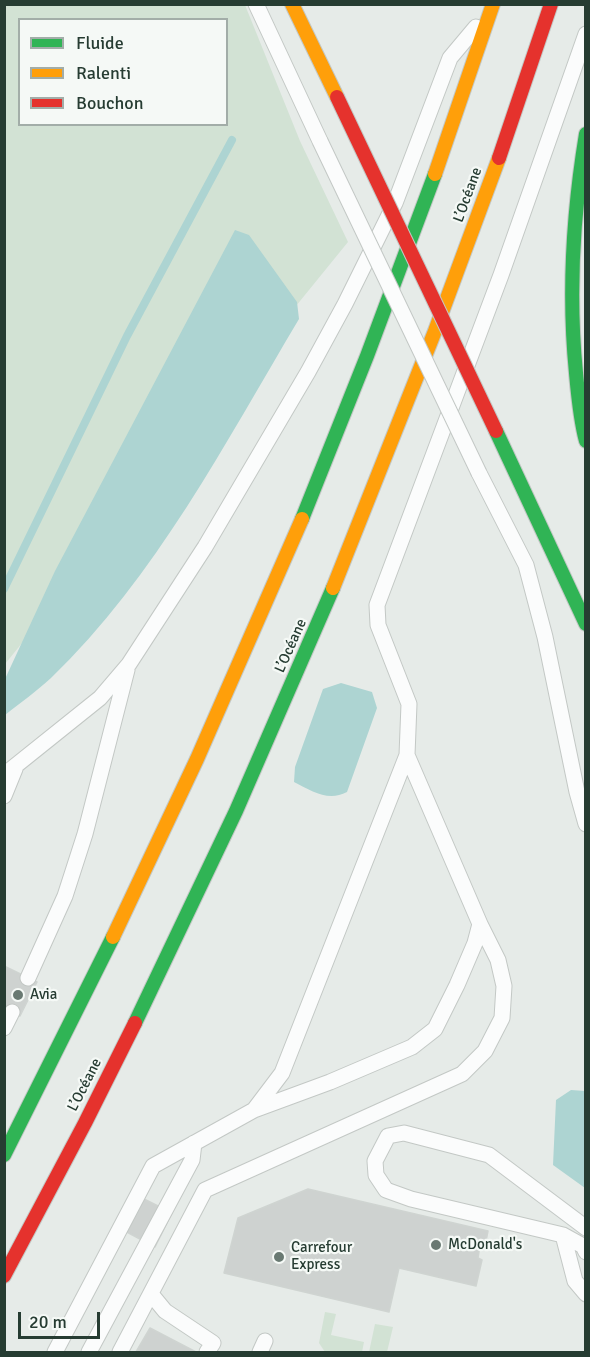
<!DOCTYPE html>
<html>
<head>
<meta charset="utf-8">
<style>
	body { margin:0 }
	#map { position:relative; width:590px; height:1357px; overflow:hidden; background:#e6ebe8; font-family:Signika,sans-serif }
	canvas { display:block }
	.frame { position:absolute; inset:0; border:6px solid #263c32; pointer-events:none }
	.legend { position:absolute; left:18px; top:18px; width:210px; height:108px; box-sizing:border-box; background:#f5f9f6; border:2px solid #a2ada8; margin:0; padding:8px 10px; list-style:none; font-size:18px; color:#263c32 }
	.legend li { display:flex; align-items:center; gap:12px; height:30px }
	.legend b { width:30px; border:2px solid #a2ada8 }
	.scale { position:absolute; left:18px; top:1312px; width:82px; height:27px; box-sizing:border-box; border:3px solid #263c32; border-top:0; padding-left:8px; font-size:18px; line-height:21px; white-space:nowrap; color:#263c32; -webkit-text-stroke:4px #f5f9f6; paint-order:stroke }
</style>
</head>
<body>
<div id="map">
<canvas width="590" height="1357"></canvas>
<div class="frame"></div>
<ul class="legend">
<li><b style="height:8px;background:#30b455"></b>Fluide</li>
<li><b style="height:8px;background:#ff9f0a"></b>Ralenti</li>
<li><b style="height:8px;background:#e5322d"></b>Bouchon</li>
</ul>
<div class="scale">20 m</div>
</div>
<script>
const ctx = document.querySelector('canvas').getContext('2d');
ctx.lineJoin = 'round';
function fillPath(path, color) {
  ctx.fillStyle = color;
  ctx.fill(path, 'evenodd');
}
function strokePath(path, color, width, dash) {
  ctx.strokeStyle = color;
  ctx.lineWidth = width;
  ctx.lineCap = dash ? 'butt' : 'round';
  ctx.setLineDash(dash || []);
  ctx.stroke(path);
}
function label(font, color, halo, rows, align = 'center') {
  ctx.font = font + ' Signika,sans-serif';
  ctx.lineWidth = 4.5;
  ctx.setLineDash([]);
  ctx.textBaseline = 'middle';
  ctx.strokeStyle = halo;
  ctx.fillStyle = color;
  for (const [text, x, y, turn = 0] of rows) {
    ctx.save();
    ctx.translate(x, y);
    ctx.rotate((+turn || 0) * Math.PI / 180);
    ctx.textAlign = isNaN(turn) ? turn : align;
    if (halo) ctx.strokeText(text, 0, 0);
    ctx.fillText(text, 0, 0);
    ctx.restore();
  }
}
fillPath(new Path2D(`
	M5,5H245L300,141L348,242L5,664ZM20,20H226V124H20Z
	M325,1312L336,1314L331,1335L364,1342L362,1352H325L319,1343Z
	M375,1324L393,1327L387,1352H369Z`), '#d2e2d4');
fillPath(new Path2D(`
	M235,230L249,235L297,302L299,319C225,443 156,577 51,678C37,691 20,703 5,715V679L55,571Z
	M341,683L372,692L377,708L347,792C328,802 312,791 294,782L295,767L323,689Z
	M571,1090L585,1091V1188L553,1165L556,1100Z`), '#add4d2');
strokePath(new Path2D(`
	M4,589L127,336L232,140`), '#add4d2', 8);
const building = new Path2D(`
	M4,966L37,982L20,1016L4,1008Z
	M308,1189L488,1231L485,1246L480,1245L478,1258L482,1260L476,1286L399,1268L389,1312L224,1273L238,1218Z
	M140,1197L172,1213L155,1247L123,1230Z
	M150,1328L196,1352H136Z`);
fillPath(building, '#ced2d0');
strokePath(building, '#cfd4d1', 1.5);
const lane = new Path2D(`
	M256,4L320,141
	M479,473L526,565L545,637L577,792L586,824
	M4,775L100,698L129,664L205,547L308,372L345,304L395,203L450,58L476,27
	M4,796L15,769
	M28,978L65,896L85,834L127,670
	M4,1028L12,1012
	M254,1110L330,1082L412,1047L435,1029L457,985L475,943L480,924L407,755
	M586,1228L489,1155L404,1133L388,1136L375,1161L376,1175L386,1190L411,1199L563,1235L583,1246L586,1252
	M563,1235L575,1281L586,1294
	M151,1294L165,1311L213,1343L207,1352
	M55,1352L153,1166L254,1110L282,1073L407,755L409,704L378,625L377,605L501,275L586,34
	M89,1352L192,1160L194,1143
	M120,1352L205,1190L462,1074L485,1051L502,1018L504,986L498,960L480,924
	M260,1352L265,1341`);
const fast = new Path2D(`
	M586,134C573,213 568,293 576,373C578,395 580,419 586,441
	M496,431L586,624
	M302,519L367,356L435,174
	M135,1023L236,811L333,588
	M4,1155L113,937`);
const slow = new Path2D(`
	M292,4L337,97
	M435,174L493,4
	M333,588L435,331L499,158
	M113,937L197,759L302,519`);
const jam = new Path2D(`
	M499,158L551,4
	M4,1276L85,1123L135,1023`);
strokePath(lane, '#c3c8c5', 17);
strokePath(fast, '#c3c8c5', 16);
strokePath(slow, '#c3c8c5', 16);
strokePath(jam, '#c3c8c5', 16);
strokePath(lane, '#fbfcfc', 15);
strokePath(fast, '#30b455', 14);
strokePath(slow, '#ff9f0a', 14);
strokePath(jam, '#e5322d', 14);
const laneBridge = new Path2D(`
	M320,141L479,473`);
const jamBridge = new Path2D(`
	M337,97L496,431`);
strokePath(laneBridge, '#c3c8c5', 17, []);
strokePath(jamBridge, '#c3c8c5', 16, []);
strokePath(laneBridge, '#fbfcfc', 15);
strokePath(jamBridge, '#e5322d', 14);
for (const [x, y, r, color] of [
	[18,995,6,"#697972"],
	[436,1245,6,"#697972"],
	[279,1257,6,"#697972"]
]) {
  const dot = new Path2D();
  dot.arc(x, y, r, 0, 2 * Math.PI);
  ctx.fillStyle = color;
  ctx.fill(dot);
  strokePath(dot, '#f5f9f6', 2);
}
label('15px', '#263c32', '#f5f9f6', [
	["L’Océane",468,195,-70],
	["L’Océane",291,646,-66],
	["L’Océane",85,1085,-63]
]);
label('15px', '#263c32', '#f5f9f6', [
	["Avia",30,995],
	["McDonald's",448,1245],
	["Carrefour",291,1248],
	["Express",291,1265]
], 'left');
</script>
</body>
</html>
